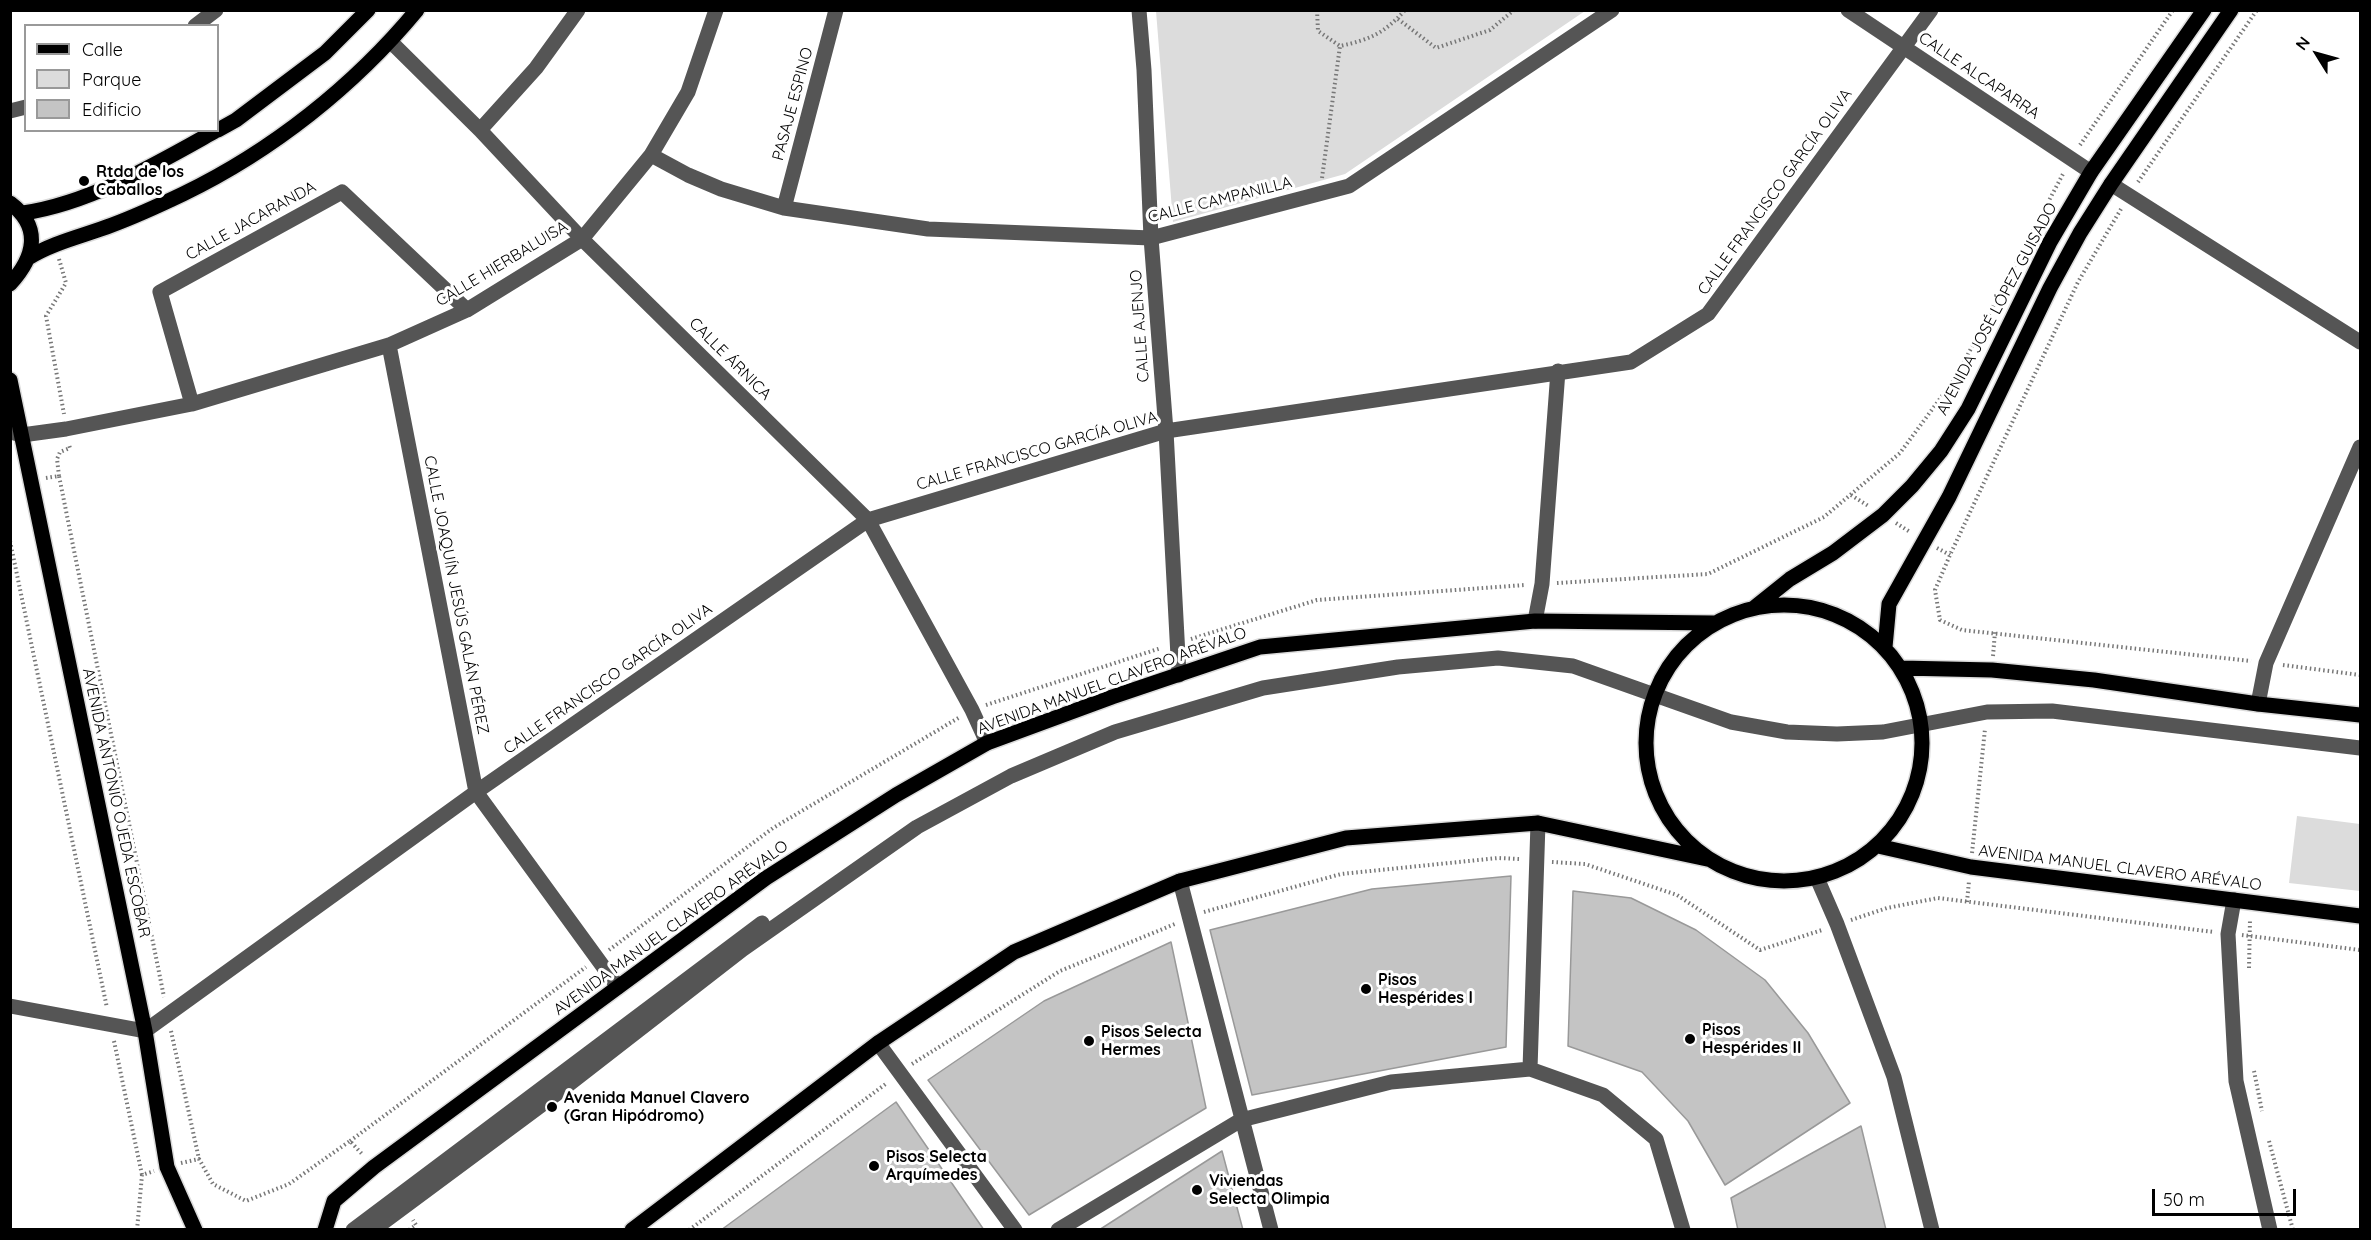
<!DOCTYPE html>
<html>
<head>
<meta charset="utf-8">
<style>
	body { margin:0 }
	#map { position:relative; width:2371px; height:1240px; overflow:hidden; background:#fff; font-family:Quicksand,sans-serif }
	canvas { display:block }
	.frame { position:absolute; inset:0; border:12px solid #000; pointer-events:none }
	.legend { position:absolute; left:24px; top:24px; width:195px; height:108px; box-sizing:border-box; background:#fff; border:2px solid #999; margin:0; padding:8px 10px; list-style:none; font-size:18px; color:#000 }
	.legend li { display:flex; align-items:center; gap:12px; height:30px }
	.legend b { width:30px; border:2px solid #999 }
	.north { position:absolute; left:2287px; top:24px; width:60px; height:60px; -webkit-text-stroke:4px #fff; paint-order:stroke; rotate:307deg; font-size:16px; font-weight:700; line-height:24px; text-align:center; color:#000 }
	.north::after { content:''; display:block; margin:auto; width:21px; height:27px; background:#000; clip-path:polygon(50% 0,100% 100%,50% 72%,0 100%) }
	.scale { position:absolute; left:2152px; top:1189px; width:144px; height:27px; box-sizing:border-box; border:3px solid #000; border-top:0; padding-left:8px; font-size:18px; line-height:21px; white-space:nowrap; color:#000; -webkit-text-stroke:4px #fff; paint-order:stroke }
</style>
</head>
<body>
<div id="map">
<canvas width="2371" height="1240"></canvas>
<div class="frame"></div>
<ul class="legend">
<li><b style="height:8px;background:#000"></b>Calle</li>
<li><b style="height:16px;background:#dcdcdc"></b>Parque</li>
<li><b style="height:16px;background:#c4c4c4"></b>Edificio</li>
</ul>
<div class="north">N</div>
<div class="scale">50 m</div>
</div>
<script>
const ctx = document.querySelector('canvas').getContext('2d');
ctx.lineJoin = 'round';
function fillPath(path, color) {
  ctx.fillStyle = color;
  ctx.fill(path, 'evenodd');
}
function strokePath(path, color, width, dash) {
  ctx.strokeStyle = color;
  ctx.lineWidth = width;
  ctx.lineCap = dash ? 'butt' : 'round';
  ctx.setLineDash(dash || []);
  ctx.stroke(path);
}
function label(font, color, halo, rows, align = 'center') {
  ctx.font = font + ' Quicksand,sans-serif';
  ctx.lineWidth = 6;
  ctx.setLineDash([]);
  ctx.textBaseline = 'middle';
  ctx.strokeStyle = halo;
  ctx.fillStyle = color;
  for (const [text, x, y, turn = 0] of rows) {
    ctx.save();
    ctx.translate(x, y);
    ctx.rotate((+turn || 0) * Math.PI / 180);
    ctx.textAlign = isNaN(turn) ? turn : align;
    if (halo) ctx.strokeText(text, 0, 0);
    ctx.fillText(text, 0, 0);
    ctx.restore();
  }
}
fillPath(new Path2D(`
	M1156,11V10L1585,11L1345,174L1173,222Z
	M2297,816L2360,824V891L2289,883Z`), '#dcdcdc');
const building = new Path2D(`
	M1511,876L1506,1047L1252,1095L1210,930L1372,889Z
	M1573,891L1631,898L1696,930L1765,980L1808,1033L1850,1103L1725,1185L1688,1121L1642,1072L1568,1046Z
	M1171,942L1206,1108L1029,1215L928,1080L1044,1001Z
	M896,1102L984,1230H721Z
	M1861,1126L1886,1230H1738L1731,1198Z
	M1222,1151L1243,1230H1099Z`);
fillPath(building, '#c4c4c4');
strokePath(building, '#999', 1.5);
const major = new Path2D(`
	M218,130L236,120L325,53L368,10
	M10,203C42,227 35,257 10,284
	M23,213C91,203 158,163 217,130
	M28,258C54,242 83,236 112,225C136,216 160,205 183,194C272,151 354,86 417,10
	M10,380L145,1031L167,1167L195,1230
	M1646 743a138 138 0 1 1 276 0a138 138 0 1 1-276 0Z
	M1755,607L1790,579L1833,553L1883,515L1912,486L1941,451L1968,409L2050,242L2091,172L2204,10
	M1885,647L1889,604L1949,497L2050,288L2080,233L2111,184L2231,10
	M1901,668L1992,670L2094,680L2258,704L2360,715
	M1878,846L1971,867L2360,916
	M325,1230L334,1201L374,1167L766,878L896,795L987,743L1112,697L1260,647L1535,621L1715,623
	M632,1230L878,1043L1014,952L1180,881L1346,838L1538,823L1707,859`);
strokePath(major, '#dbdbdb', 18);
strokePath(new Path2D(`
	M1317,10L1318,31L1340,46C1369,40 1385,33 1405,10
	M1398,19L1436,48L1490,30L1514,10
	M2080,145L2173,10
	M1322,178L1340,46
	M2138,182L2257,10
	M2121,209L2078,282L1950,555L1935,590L1940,620L1962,630L2251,661
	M59,259L66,283L46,316L64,414
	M59,476L57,459L60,452L70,448L69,445
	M46,478L59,476L164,997
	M1851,495L1870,507
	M1896,523L1910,532
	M10,541L107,1008
	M1937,548L1950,555
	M1557,583L1708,574L1824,517L1900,453L1956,377L2064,172
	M1191,639L1317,600L1525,585
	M1993,656L1995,632
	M2283,665L2360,675
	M986,705L1161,648
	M1972,853L1985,729
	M1552,862L1585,864L1677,895L1760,950L1822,930
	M1967,902L1969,881
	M1204,912L1341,874L1498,858L1520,859
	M1851,920L1887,908L1938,898L2214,932
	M2242,935L2360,950
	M609,950L773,828L960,717
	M2249,968L2250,919
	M171,1031L199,1159
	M114,1041L142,1175
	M912,1064L1060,971L1175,924
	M2254,1071L2262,1111
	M350,1141L586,967
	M2269,1141L2293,1230
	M181,1163L199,1159L213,1184L246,1201L289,1184L350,1141L363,1155
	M137,1230L142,1175L154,1171
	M409,1230L416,1225L413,1220
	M689,1230L887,1083`), '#777', 4, [1.5, 3]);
strokePath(new Path2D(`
	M1139,10L1144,70L1151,238L1166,431L1179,675
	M1848,10L2091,172
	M195,26L216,10
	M391,42L480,130L582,239L868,520L972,710L987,743
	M10,111L26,107
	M480,130L536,68L578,10
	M651,155L688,175L721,189L784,208L928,229L1151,238L1349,186L1612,10
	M2111,184L2360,342
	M784,208L836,10
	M389,345L476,792L618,987
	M192,404L160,292L342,192L467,310
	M10,432L22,435L66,429L192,404L389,345L467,310L582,239L651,155L688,92L716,10
	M1535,621L1542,584L1558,371
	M2258,704L2266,663L2360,447
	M1817,878L1837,924L1894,1077L1932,1230
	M1180,881L1271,1230
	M2234,900L2228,934L2236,1081L2270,1230
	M10,1006L145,1031L476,792L868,520L1166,431L1631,362L1708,314L1931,10
	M878,1043L1015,1230
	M1530,1069L1538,823
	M353,1230L762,923
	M373,1230L555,1095L743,949L917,827L1011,776L1115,732L1263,688L1398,667L1498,658L1573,666L1731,722L1787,732L1837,734L1883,732L1987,712L2052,711L2360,748
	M1058,1230L1241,1120L1391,1082L1530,1069L1603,1095L1656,1139L1683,1230`), '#555', 15);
strokePath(major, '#000', 15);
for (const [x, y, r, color] of [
	[84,181,6,"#000"],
	[1366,989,6,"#000"],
	[1690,1039,6,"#000"],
	[1089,1041,6,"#000"],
	[552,1107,6,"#000"],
	[874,1166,6,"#000"],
	[1197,1190,6,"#000"]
]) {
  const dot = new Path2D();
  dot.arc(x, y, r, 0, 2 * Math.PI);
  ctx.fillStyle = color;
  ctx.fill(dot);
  strokePath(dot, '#fff', 2);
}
label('16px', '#000', '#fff', [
	["CALLE ALCAPARRA",1979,76,34],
	["PASAJE ESPINO",793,104,-75],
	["CALLE FRANCISCO GARCÍA OLIVA",1775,192,-54],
	["CALLE CAMPANILLA",1220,200,-14],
	["CALLE JACARANDA",251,221,-29],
	["CALLE HIERBALUISA",502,264,-31],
	["AVENIDA JOSÉ LÓPEZ GUISADO",1997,309,-62],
	["CALLE AJENJO",1140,326,-94],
	["CALLE ÁRNICA",730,359,45],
	["CALLE FRANCISCO GARCÍA OLIVA",1037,451,-16],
	["CALLE JOAQUÍN JESÚS GALÁN PÉREZ",456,595,79],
	["CALLE FRANCISCO GARCÍA OLIVA",608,679,-35],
	["AVENIDA MANUEL CLAVERO ARÉVALO",1112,681,-20],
	["AVENIDA ANTONIO OJEDA ESCOBAR",116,803,78],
	["AVENIDA MANUEL CLAVERO ARÉVALO",2120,868,7],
	["AVENIDA MANUEL CLAVERO ARÉVALO",671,928,-36]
]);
label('bold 16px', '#000', '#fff', [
	["Rtda de los",96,172],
	["Caballos",96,190],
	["Pisos",1378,980],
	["Hespérides I",1378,998],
	["Pisos",1702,1030],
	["Hespérides II",1702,1048],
	["Pisos Selecta",1101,1032],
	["Hermes",1101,1050],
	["Avenida Manuel Clavero",564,1098],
	["(Gran Hipódromo)",564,1116],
	["Pisos Selecta",886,1157],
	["Arquímedes",886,1175],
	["Viviendas",1209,1181],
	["Selecta Olimpia",1209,1199]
], 'left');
</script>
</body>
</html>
